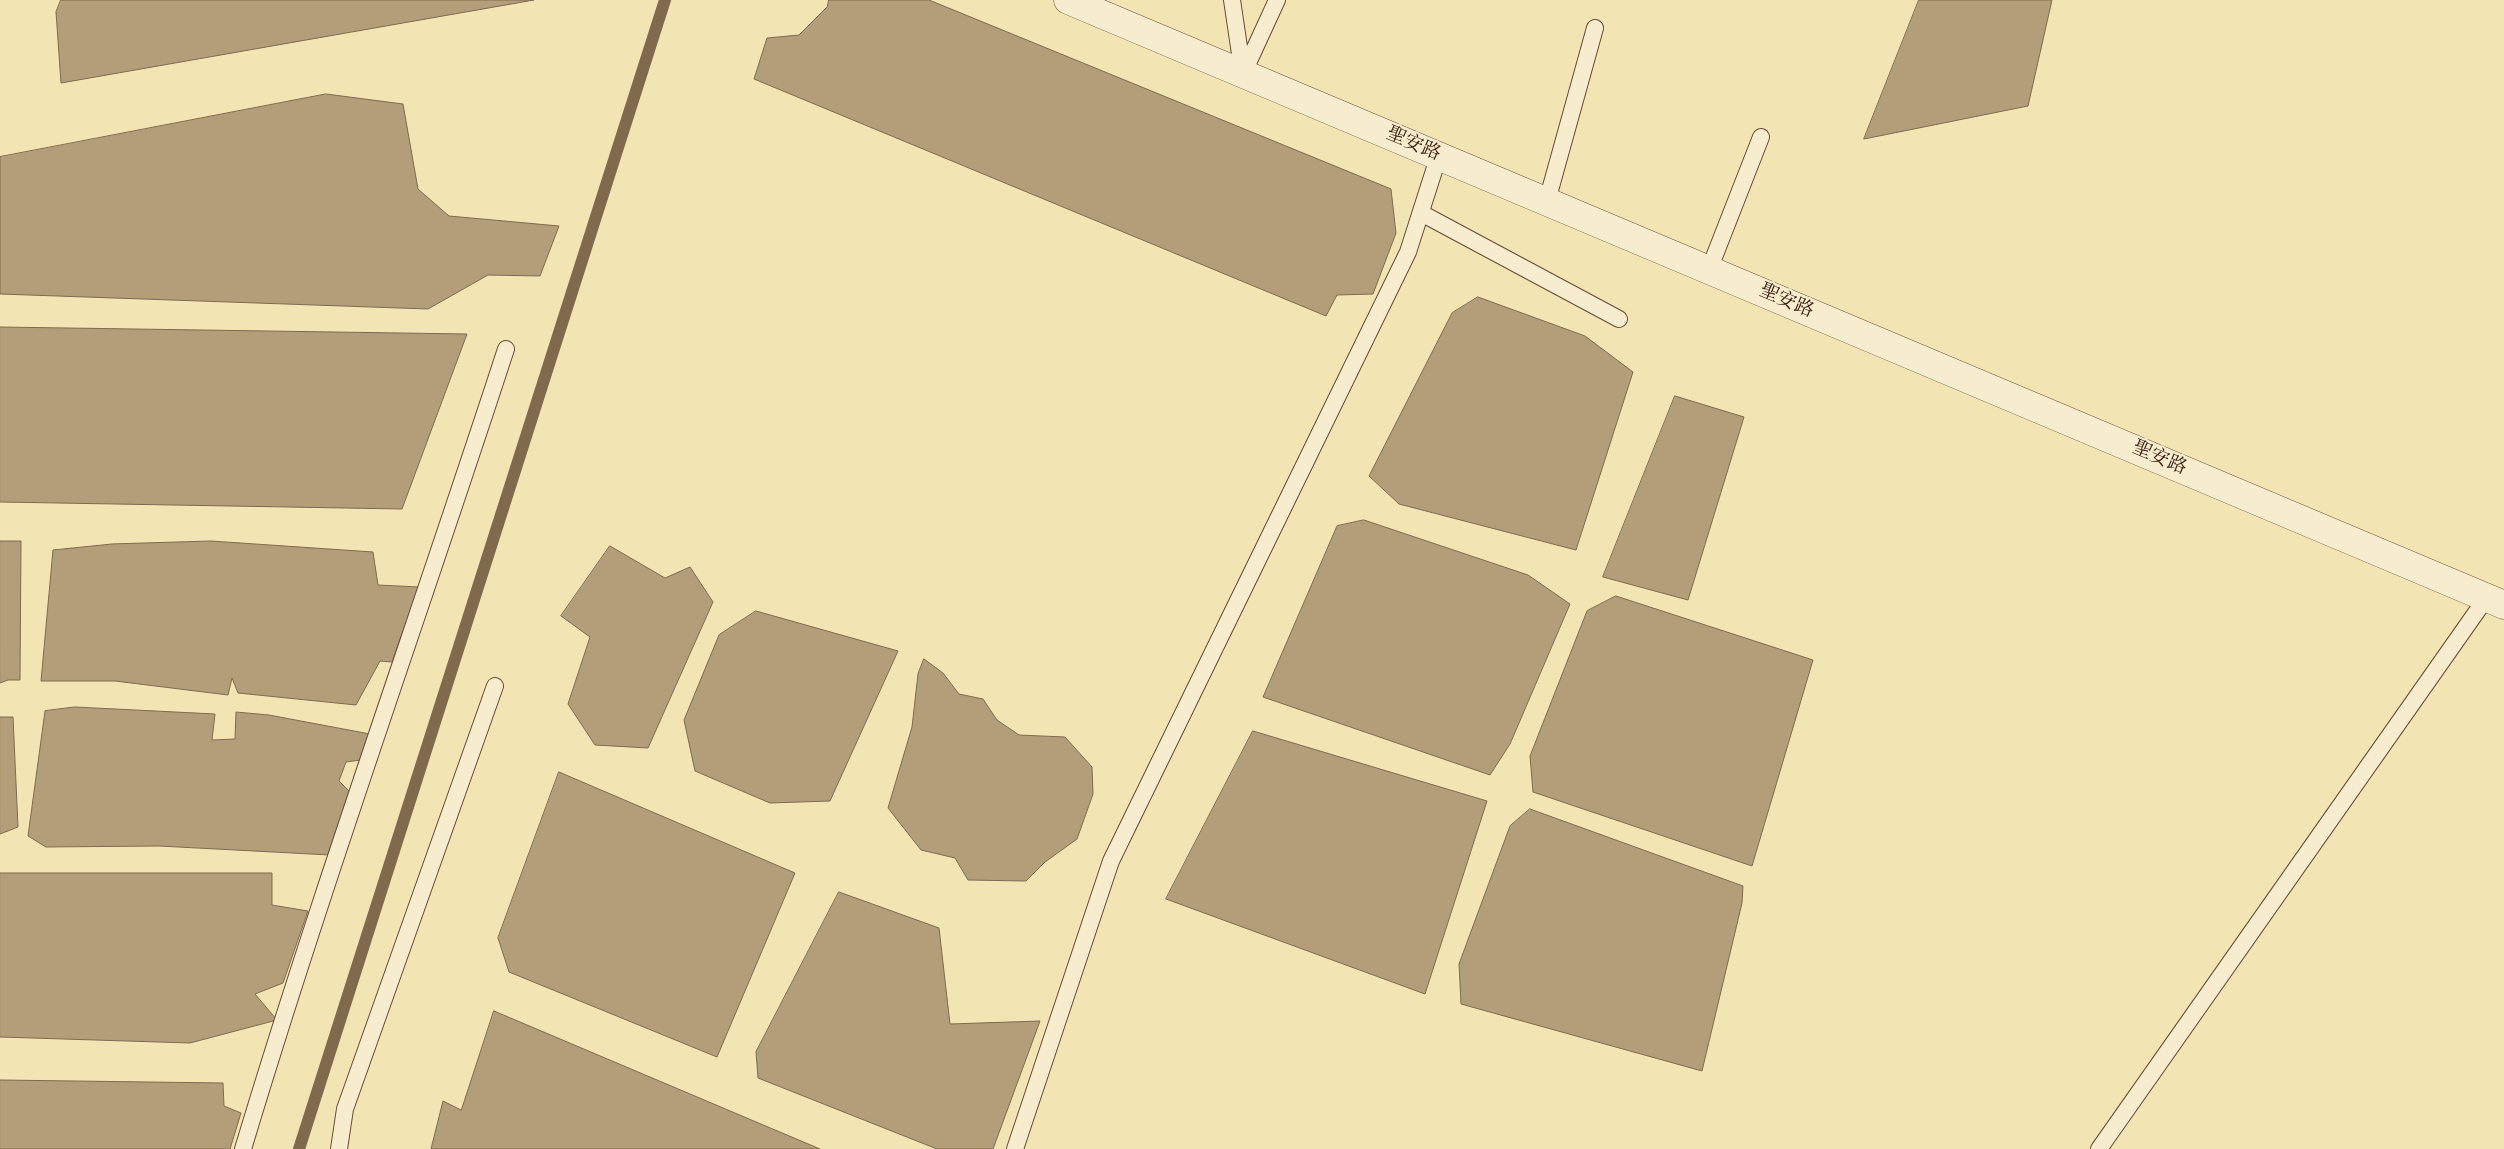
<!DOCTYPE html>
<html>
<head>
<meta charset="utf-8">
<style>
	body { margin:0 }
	canvas { display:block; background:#f3e4b3 }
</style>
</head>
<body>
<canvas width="2504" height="1149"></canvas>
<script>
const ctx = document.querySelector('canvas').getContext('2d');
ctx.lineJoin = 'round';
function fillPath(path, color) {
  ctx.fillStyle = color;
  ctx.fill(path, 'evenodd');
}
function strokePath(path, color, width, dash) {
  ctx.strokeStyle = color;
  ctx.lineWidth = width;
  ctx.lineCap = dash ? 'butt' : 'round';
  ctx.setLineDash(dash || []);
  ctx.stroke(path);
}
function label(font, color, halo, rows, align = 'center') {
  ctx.font = font + ' "IM FELL Double Pica","Noto Serif TC",serif';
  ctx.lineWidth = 4;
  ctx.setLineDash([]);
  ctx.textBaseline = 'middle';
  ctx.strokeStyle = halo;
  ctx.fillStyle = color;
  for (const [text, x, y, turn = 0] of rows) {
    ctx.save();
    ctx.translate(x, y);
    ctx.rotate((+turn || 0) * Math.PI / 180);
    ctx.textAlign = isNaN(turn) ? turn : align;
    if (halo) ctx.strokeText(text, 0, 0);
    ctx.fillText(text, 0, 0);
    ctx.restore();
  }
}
const water = new Path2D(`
	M61,0H534L61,83L56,12Z
	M829,0H929L1391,189L1396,233L1373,294L1337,295L1326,316L754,79L767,38L799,35L827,7Z
	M1919,0H2052L2028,106L1864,139Z
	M326,94L403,104L418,189L449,216L559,226L540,276L488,275L428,309L0,294V157Z
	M1478,297L1585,336L1633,372L1576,550L1399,504L1369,476L1452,313Z
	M0,327L467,334L402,509L0,502Z
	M1675,396L1744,417L1688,600L1603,577Z
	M1364,520L1528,575L1570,604L1510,744L1490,775L1263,697L1337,526Z
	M0,541H21L20,680H8L0,683Z
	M211,541L373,552L378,585L419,587L392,662L380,661L356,705L238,693L232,678L228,695L115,681H41L53,550L112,544Z
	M610,546L665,578L690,567L713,602L648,748L595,745L568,704L590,637L561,616Z
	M1616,596L1813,660L1752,866L1533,792L1530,756L1587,611Z
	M756,611L898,651L830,801L770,803L695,771L684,720L719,635Z
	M924,659L943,673L959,694L983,699L997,720L1019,735L1065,737L1092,767L1093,794L1077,839L1045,862L1026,881L968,880L955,858L921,850L888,808L912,727L918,674Z
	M75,707L215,714L212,740L235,739L236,712L269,715L370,734L361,760L346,762L339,781L351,793L330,855L159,846L46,847L28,836L45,711Z
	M0,717H13L18,827L0,834Z
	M1253,731L1487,801L1425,994L1166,899Z
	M559,772L795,873L717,1057L509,972L498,938Z
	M1530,809L1743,886L1742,903L1702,1071L1461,1004L1459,964L1510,826Z
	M0,873H272V905L308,911L283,983L255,994L277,1020L190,1043L0,1037Z
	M839,892L939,928L950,1024L1040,1021L993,1149H937L758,1078L756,1052Z
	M494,1011L820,1149H431L443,1101L461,1110Z
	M0,1080L223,1083L224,1106L241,1113L230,1149H0Z`);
fillPath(water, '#b29f7a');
strokePath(water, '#806a4e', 1);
strokePath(new Path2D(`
	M299,1149L665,0`), '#806a4e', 12);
const service = new Path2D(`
	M1232,0L1243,74L1277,0
	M1547,201L1595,28
	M1421,213L1619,319
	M1709,270L1761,137
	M243,1149C324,880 419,616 506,349
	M339,1149L345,1109L495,686
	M1015,1149L1111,861L1408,252L1439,155
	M2099,1149L2487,597`);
const tertiary = new Path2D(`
	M1068,0L2504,605`);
strokePath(service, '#644c36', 18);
strokePath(tertiary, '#644c36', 29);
strokePath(service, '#f7edce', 16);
strokePath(tertiary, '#f7edce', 28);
label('19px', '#351a0c', '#f7edce', [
	["聖安路",1413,145,23],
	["聖安路",1786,302,23],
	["聖安路",2159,459,23]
]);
</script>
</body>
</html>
